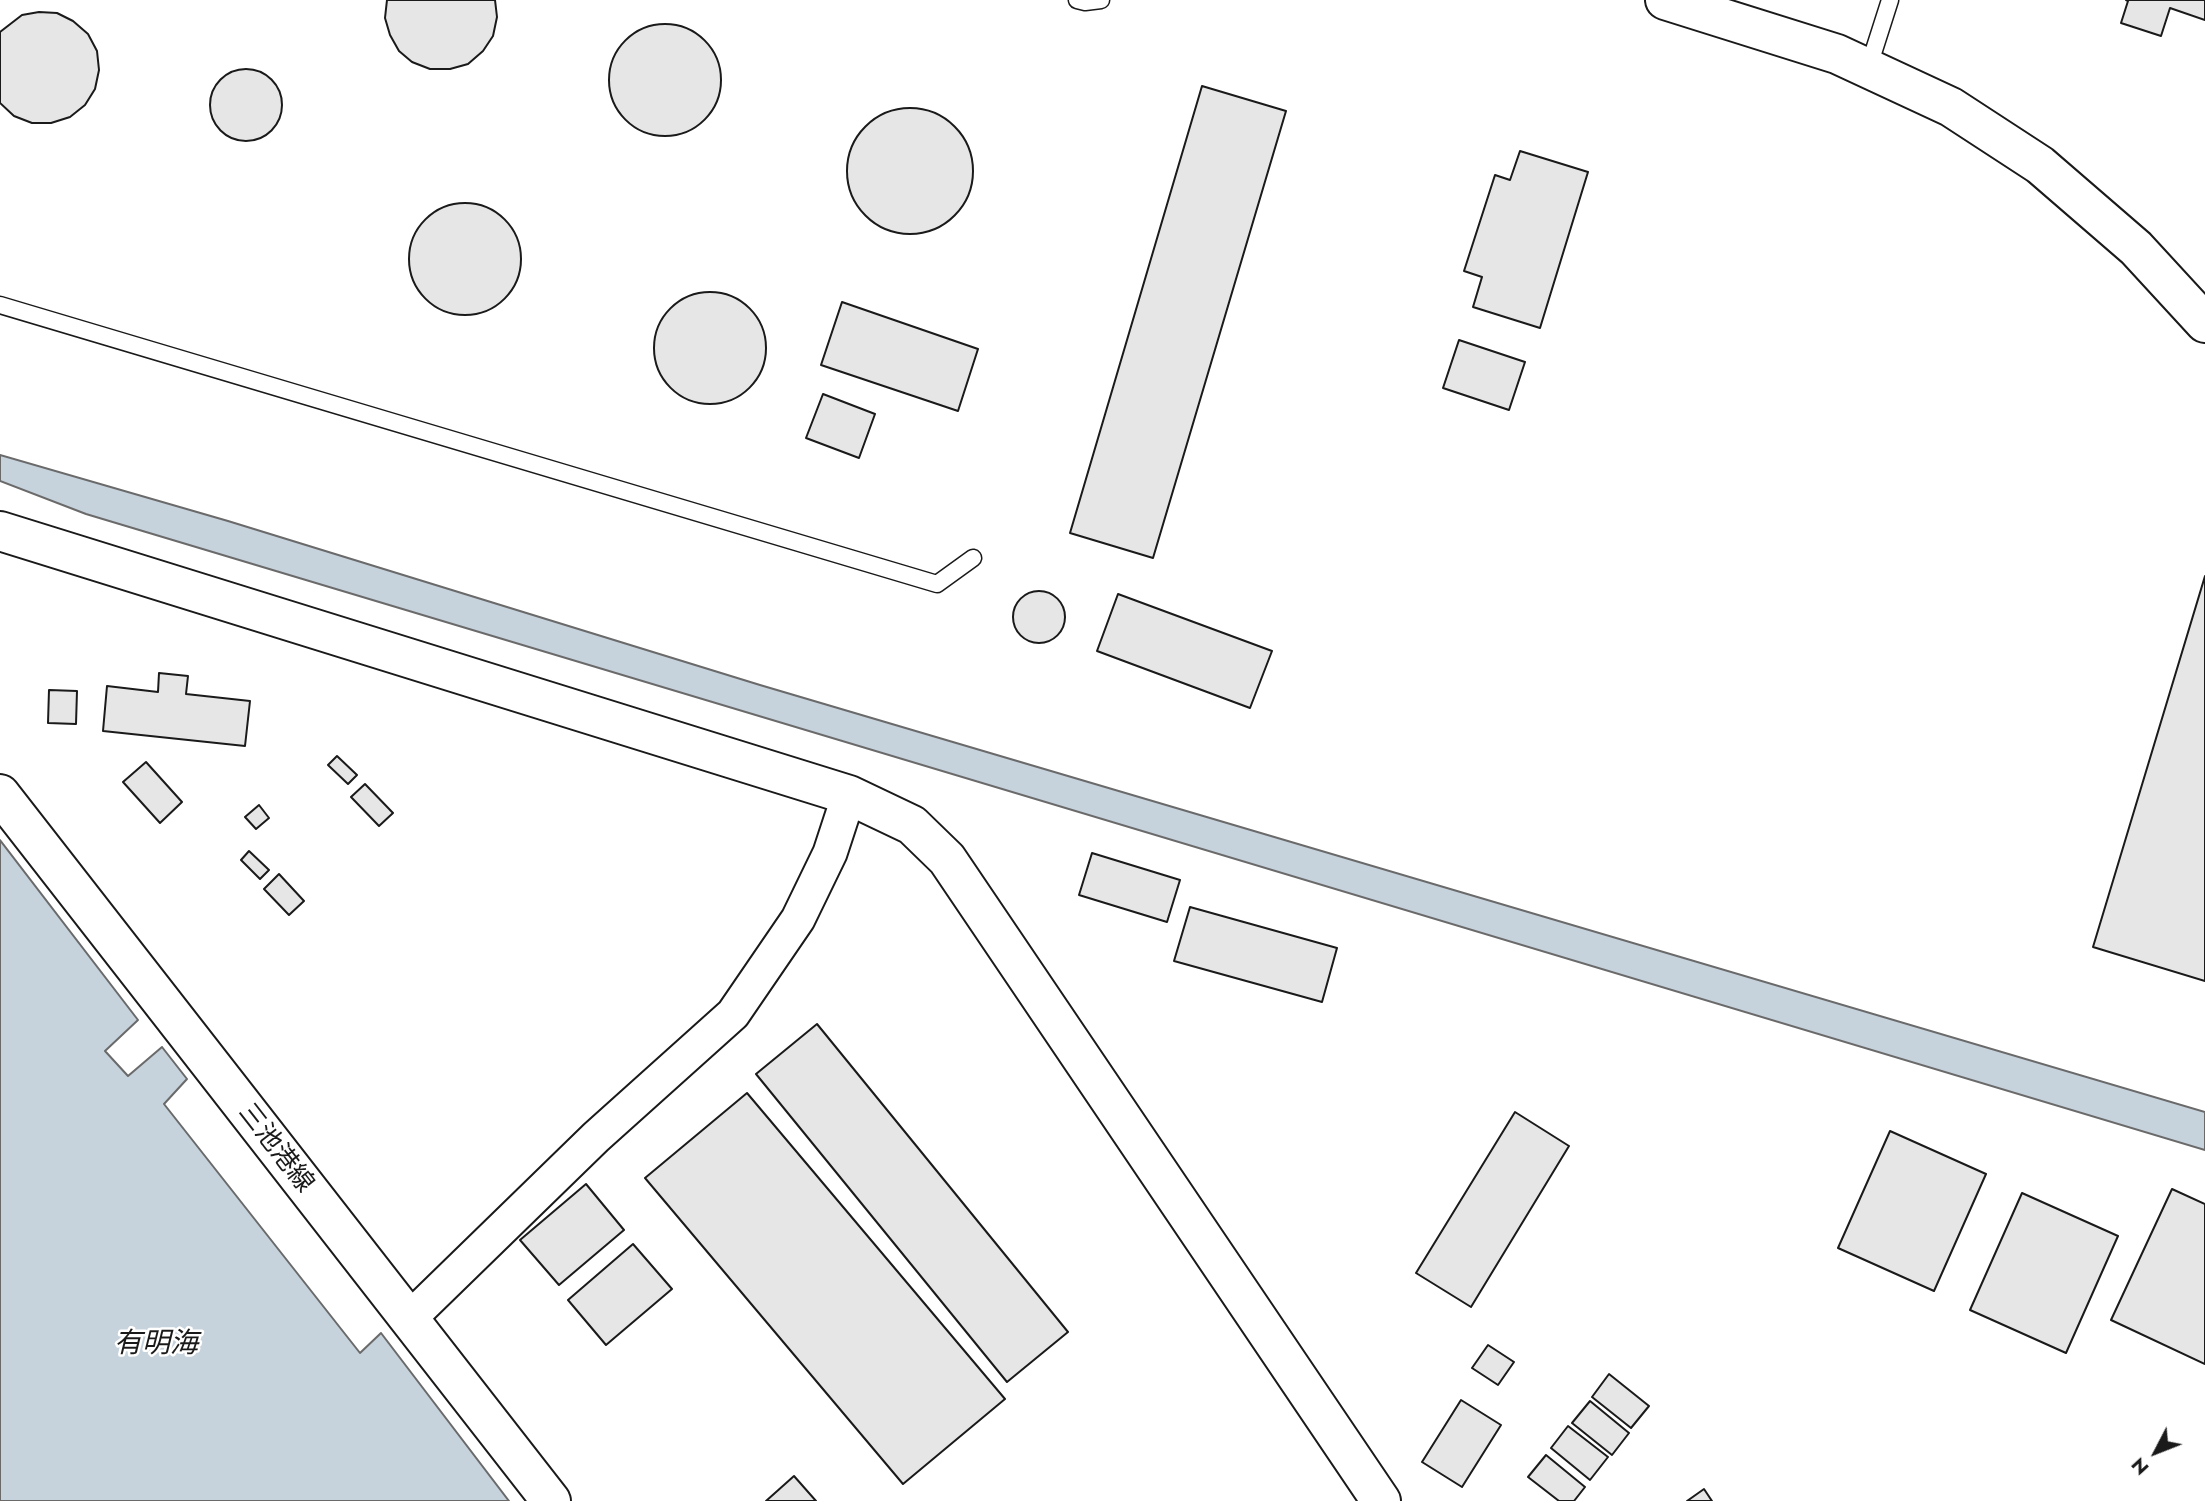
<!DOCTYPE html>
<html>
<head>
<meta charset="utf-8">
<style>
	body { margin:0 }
	#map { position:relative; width:2205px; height:1501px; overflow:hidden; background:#fff; font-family:Jost,sans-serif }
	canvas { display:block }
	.north { position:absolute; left:2121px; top:1417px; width:70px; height:70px; -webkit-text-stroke:5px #fff; paint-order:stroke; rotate:228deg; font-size:19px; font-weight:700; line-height:28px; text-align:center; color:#1a1a1a }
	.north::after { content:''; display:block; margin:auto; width:24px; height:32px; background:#1a1a1a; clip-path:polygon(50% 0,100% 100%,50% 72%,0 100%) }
</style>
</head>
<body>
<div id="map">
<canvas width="2205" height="1501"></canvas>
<div class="north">N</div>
</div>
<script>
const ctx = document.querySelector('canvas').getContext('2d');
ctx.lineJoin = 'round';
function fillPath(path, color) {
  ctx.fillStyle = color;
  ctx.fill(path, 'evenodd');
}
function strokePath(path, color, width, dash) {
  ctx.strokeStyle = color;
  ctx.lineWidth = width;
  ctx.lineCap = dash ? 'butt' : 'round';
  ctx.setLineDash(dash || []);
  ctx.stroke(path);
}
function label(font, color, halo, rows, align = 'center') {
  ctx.font = font + ' Jost,"Noto Sans JP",sans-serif';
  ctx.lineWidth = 5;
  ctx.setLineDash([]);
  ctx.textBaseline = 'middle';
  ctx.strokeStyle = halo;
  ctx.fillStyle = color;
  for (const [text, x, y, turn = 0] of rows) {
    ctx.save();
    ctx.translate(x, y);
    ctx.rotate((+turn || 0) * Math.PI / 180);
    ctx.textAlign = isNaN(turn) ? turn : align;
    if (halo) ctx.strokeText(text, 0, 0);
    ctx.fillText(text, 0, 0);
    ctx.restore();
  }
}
const water = new Path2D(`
	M0,455L228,521L760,685L2205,1112V1150L86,514L0,481Z
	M0,840L138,1020L105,1051L128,1076L162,1047L187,1079L164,1104L360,1353L381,1333L509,1501H0Z`);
fillPath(water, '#c6d2dc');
strokePath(water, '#6a6a6a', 2);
const building = new Path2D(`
	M387,0H495L497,17L493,36L483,51L468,64L450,69H430L412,62L399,51L390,35L385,18Z
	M2126,0H2205V20L2170,8L2161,36L2121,23L2128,1Z
	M39,12L57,13L73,21L88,34L97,51L99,70L95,89L85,105L70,117L51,123H32L14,116L0,103V32L22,15Z
	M609 80a56 56 0 1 1 112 0a56 56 0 1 1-112 0Z
	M210 105a36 36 0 1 1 72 0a36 36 0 1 1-72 0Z
	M1202,86L1286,111L1153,558L1070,533Z
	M847 171a63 63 0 1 1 126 0a63 63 0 1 1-126 0Z
	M1520,151L1588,172L1540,328L1473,307L1482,277L1464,271L1495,175L1510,180Z
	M409 259a56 56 0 1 1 112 0a56 56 0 1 1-112 0Z
	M654 348a56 56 0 1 1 112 0a56 56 0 1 1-112 0Z
	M842,302L978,349L958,411L821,365Z
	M1459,340L1525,362L1509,410L1443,388Z
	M823,394L875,414L859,458L806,438Z
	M2205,576V981L2093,947Z
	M1013 617a26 26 0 1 1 52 0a26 26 0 1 1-52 0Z
	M1118,594L1272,651L1250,708L1097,651Z
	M159,673L188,676L186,694L250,701L245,746L103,731L107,686L158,692Z
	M49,690L77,691L76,724L48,723Z
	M337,756L357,775L348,784L328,765Z
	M146,762L182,802L160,823L123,782Z
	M365,784L393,813L379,826L351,797Z
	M259,805L269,818L256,829L245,817Z
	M249,851L269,870L260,879L241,860Z
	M1092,853L1180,880L1167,922L1079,895Z
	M279,874L304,901L289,915L264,889Z
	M1190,907L1337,948L1322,1002L1174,961Z
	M817,1024L1068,1332L1007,1382L756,1074Z
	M747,1093L1005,1399L903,1484L645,1178Z
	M1515,1112L1569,1146L1471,1307L1416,1273Z
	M1890,1131L1986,1174L1934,1291L1838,1248Z
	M586,1184L624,1230L559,1285L520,1240Z
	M2172,1189L2205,1204V1364L2111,1320Z
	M2022,1193L2118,1236L2066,1353L1970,1310Z
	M633,1244L672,1289L606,1345L568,1300Z
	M1488,1345L1514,1362L1498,1385L1472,1368Z
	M1609,1374L1649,1406L1631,1428L1592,1397Z
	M1461,1400L1501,1425L1462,1487L1422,1462Z
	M1590,1401L1629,1433L1612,1455L1572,1423Z
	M1568,1426L1608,1457L1590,1480L1551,1448Z
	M1546,1455L1585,1487L1574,1501H1559L1528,1477Z
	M794,1476L816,1501H766Z
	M1704,1489L1712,1501H1687Z`);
fillPath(building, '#e6e6e6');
strokePath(building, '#1a1a1a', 2);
const lane = new Path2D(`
	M1077,0L1085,2L1101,0
	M1868,69L1890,0
	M0,305L937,584L973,558`);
const street = new Path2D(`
	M408,1320L596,1137L733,1014L798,919L830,853L849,795`);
const secondary = new Path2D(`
	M1665,0L1837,54L1951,107L2040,165L2136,248L2205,323
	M0,531L849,795L912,825L947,859L1381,1501
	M0,794L551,1501`);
strokePath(lane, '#1a1a1a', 19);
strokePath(street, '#1a1a1a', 37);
strokePath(secondary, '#1a1a1a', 42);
strokePath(lane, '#fff', 16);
strokePath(street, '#fff', 33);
strokePath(secondary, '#fff', 38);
label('26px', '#1a1a1a', '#fff', [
	["三池港線",275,1149,52]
]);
label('italic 28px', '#1a1a1a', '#fff', [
	["有明海",156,1345]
]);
</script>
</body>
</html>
